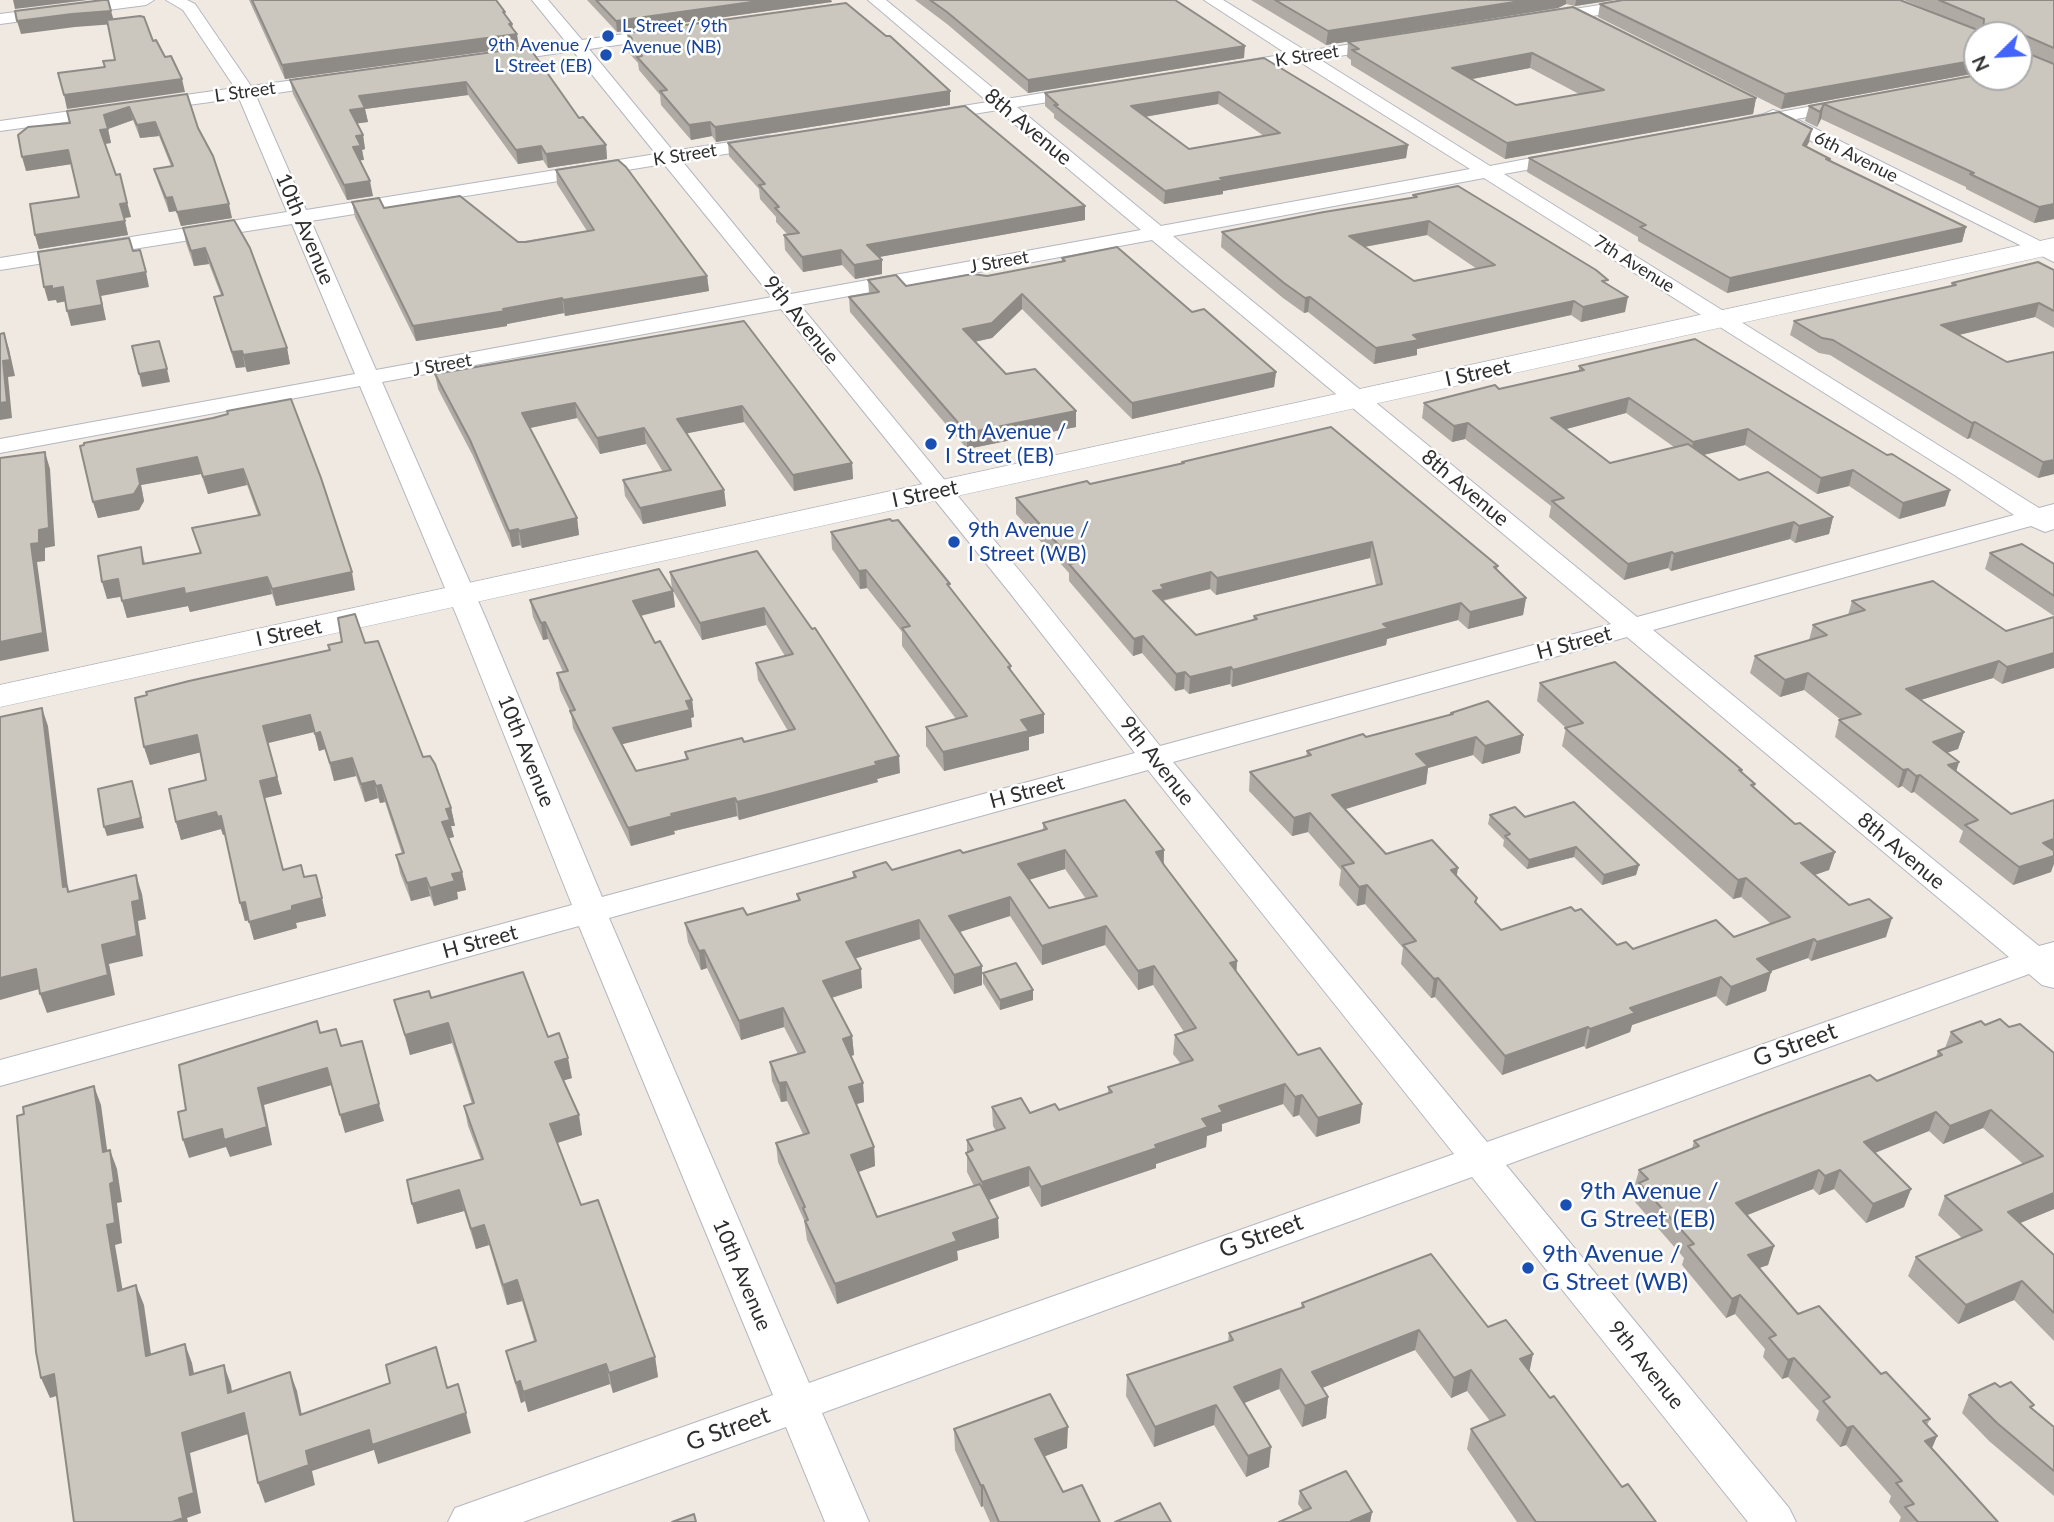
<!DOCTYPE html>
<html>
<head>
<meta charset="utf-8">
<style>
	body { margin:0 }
	#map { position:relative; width:2054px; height:1522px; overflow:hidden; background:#efe9e1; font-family:Lato,sans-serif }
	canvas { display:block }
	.north { position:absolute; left:1963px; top:21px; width:70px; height:70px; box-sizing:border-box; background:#fff; border:2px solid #ababab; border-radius:50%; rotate:246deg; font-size:19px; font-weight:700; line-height:28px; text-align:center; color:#2e2e2e }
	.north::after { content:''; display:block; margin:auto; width:24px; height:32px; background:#4264fb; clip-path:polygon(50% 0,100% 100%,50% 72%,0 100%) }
</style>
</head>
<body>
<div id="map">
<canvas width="2054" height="1522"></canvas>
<div class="north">N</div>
</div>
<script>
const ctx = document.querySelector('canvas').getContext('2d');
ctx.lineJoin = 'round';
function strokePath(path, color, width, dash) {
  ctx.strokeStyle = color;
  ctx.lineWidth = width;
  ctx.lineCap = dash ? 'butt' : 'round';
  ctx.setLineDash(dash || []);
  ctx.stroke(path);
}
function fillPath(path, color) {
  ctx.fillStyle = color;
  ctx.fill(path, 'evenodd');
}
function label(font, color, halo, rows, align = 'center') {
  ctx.font = font + ' Lato,sans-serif';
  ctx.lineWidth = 5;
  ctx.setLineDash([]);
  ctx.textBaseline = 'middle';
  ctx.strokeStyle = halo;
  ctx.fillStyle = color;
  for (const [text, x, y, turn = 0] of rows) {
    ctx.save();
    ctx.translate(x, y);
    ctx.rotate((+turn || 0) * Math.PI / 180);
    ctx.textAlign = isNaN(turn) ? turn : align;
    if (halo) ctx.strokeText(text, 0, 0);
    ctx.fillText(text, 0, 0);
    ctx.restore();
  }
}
const minor = new Path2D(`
	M109,0H154L146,5L0,24V14Z
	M166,0H187L195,4L251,86L331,75L340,80L331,85L256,96L306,210L656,154L573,51L491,63L483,58L491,53L566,42L532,0H548L582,40L667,28L673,30L675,33L673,36L667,38L589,49L673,151L768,136L775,138L777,142L775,146L682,161L791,294L1141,230L998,110L931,121L925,120L922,116L925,112L988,102L868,0H886L1006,99L1086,86L1092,87L1095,91L1092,95L1017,107L1161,226L1470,169L1300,62L1232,73L1226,72L1223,68L1226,64L1287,54L1204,0H1223L1306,51L1386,39L1392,40L1394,44L1392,48L1319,59L1490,166L1568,151L1575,153L1577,157L1575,161L1504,174L2039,508L2054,504V529L2045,532L2031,526L1653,630L2039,946L2054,942V988L2042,985L2029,974L1506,1165L1789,1508L1796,1522H1748L1472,1177L822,1413L869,1522H825L786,1427L523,1522H448L455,1508L773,1395L579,926L0,1086V1060L572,905L458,619L360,386L0,453V439L355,374L292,224L0,270V258L287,212L239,98L0,131V121L235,88L183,10ZM664,164L772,297L376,370L311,221ZM1484,178L1956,476L2014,515L1637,617L1173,236ZM1152,240L1611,624L1160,746L1028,581L800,305ZM781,309L1010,593L1135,753L602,897L486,619L382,382ZM1627,637L2009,957L1487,1142L1173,762ZM1148,770L1454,1154L809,1383L609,918Z
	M1631,0H1668L1660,5L1543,24L1535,19L1543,14Z
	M1846,100L1852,101L1855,105L1852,109L1796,119L2054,248V262L1775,123L1747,128L1738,123L1741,119L1764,114L1773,110L1780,112Z`);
const tertiary = new Path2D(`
	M2054,238V254L0,707V685Z`);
strokePath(minor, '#b4b7c1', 2);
strokePath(tertiary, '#b4b7c1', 1);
fillPath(minor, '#fff');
fillPath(tertiary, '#fff');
fillPath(new Path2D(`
	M249,0H496L513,30L519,47L285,79Z
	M587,0H831L832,2L617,32Z
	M915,0H1175L1244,58L1028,93L947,24Z
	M1251,0H1614L1575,6L1566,4L1558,8L1326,45Z
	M1904,0H2054V219L2034,223L1966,189V187L1821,119L1817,127L1805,121L1809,106L2019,77V35H1977V73L1781,109L1598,17L1600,4L1944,17Z
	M1573,7L1756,98L1753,114L1505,159L1351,65V60L1347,57L1348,42ZM1530,68L1579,94L1516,105L1472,79Z
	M627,33L950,105L716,142L712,136L691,140L661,105L660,95L639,70L638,63L629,53Z
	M529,47L579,118L606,145L607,159L548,168L543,160L518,164L468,95L365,109L368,122L357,123L363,135L365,149L362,150L364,160H360L373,196L347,200L293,94L290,80Z
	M1264,58L1408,145L1406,158L1223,191V194L1164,204L1054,118V114L1045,106V93ZM1218,104L1264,136L1189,149L1145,117Z
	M187,94L198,128L232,218L181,226L176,211L169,212L158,182L154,169L171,166L159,136L140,138L133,120L108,129L111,143L104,144L116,175L120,174L131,217L124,218L128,235L39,249L35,235L79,197L72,164L26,171L70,123Z
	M1809,142L1806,147L1830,159V161L1966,227L1962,242L1727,293L1638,241V237L1527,172L1529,158Z
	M728,143L1085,206V220L879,257L882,274L855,279L842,265L803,272L785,250L784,235H788L776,222V217L760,199L759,189L729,156Z
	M556,170L707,276L709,291L565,316L564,313L507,324V326L416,341L355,217L352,202L384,208L518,242L587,231L557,184Z
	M1413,195L1607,284L1625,312L1581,322L1571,315L1417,349V355L1374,364L1308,312L1304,313L1283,298L1221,247L1222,232L1413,198ZM1427,235L1477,269L1414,281L1365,247Z
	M234,220L287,348L290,364L247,372L245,367L236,368L218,312L214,297L221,295L209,264L194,266L186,243L183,228Z
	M1062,258L1192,312L1276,372L1274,387L1132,419L1022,309L992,338L975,342L1006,374L1076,427L967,449L850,312L849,297L869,293L868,280L906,286L987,276L1062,261Z
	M2054,270V328L2035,317L1959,335L2054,474L2038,478L1970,438L1967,439L1830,355L1819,353L1790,335L1794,321L1951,286L1952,283Z
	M744,321L852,463L853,479L794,491L744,422L687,433L724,490L726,506L643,524L625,496L623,480L663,472L646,444L600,454L577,418L530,428L577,518L579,535L522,548L520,545L512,547L473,456L438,389L435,374Z
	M1579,366L1887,455L1950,490L1945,506L1899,519L1849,486L1817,494L1745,445L1704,455L1739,480L1833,517L1829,534L1795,543L1790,539L1671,571L1668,568L1624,580L1549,517L1551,506L1465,439L1452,442L1422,418L1424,403L1499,389L1579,371ZM1626,413L1674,447L1610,463L1566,429Z
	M213,418L355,590L276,606L272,594L190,612L188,606L127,618L121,597L107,599L141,547L145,563L200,553L192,528L258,515L247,485L208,494L201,474L141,485L144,501L139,510L98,518L93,502Z
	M1182,462L1498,566L1497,569L1526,598L1523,615L1468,629L1458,620L1387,639L1386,645L1232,687L1230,684L1189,694L1184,689L1175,691L1142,653L1133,656L1069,581V573L1016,514V498L1090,484L1182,464ZM1370,558L1376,585L1254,616L1253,620L1196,635L1163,601L1210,589L1216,595Z
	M831,532L950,588L1011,666V670L1044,714V733L1029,737V750L944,771L926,746V727L956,719L902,646V632L867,588L860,589L832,549Z
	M757,551L900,773L877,779L878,782L771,811L739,820L737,816L674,831L675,834L631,846L573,728L571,713L560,690L557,673L563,672L548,639L543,640L533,617L530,600L673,591L675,607L641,616L655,643L692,700L694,717L691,718L692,727L621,744L636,771L686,759L685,752L744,742L788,731L758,680L756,663L785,656L766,625L702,640L672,589L670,572Z
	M1990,553L2054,564V616L1985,569Z
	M1852,601L2006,631L2054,617L2002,684L1993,678L1920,700L1964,732L1958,749L1947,753L1956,772L2051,872L2013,885L1959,842L1963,831L1914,792L1911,793L1902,786L1898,788L1835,737L1839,720H1841L1804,690L1780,697L1750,673L1755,656L1809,640L1813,625L1848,615Z
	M365,643L423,757L451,808L455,826H451L454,837L449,838L462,872L466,890L457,892L458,899L434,906L430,896L411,901L400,873L396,855L402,854L385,802L380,803L378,798L365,802L356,776L334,781L325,749L319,751L314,732L268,743L282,794L265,798L283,870L304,877L316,875L326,916L296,923L297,928L254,940L249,920L245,921L225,834L223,835L221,829L181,840L176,822L206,780L201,752L150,765L144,747Z
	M1540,683L1741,772L1755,784L1754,788L1795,824L1835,852L1829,870L1815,875L1886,937L1811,961L1808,958L1770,971L1766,991L1726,1006L1716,996L1632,1025L1630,1032L1586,1049L1584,1046L1502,1075L1435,997L1431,998L1401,964L1403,948L1365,904L1357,906L1339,885L1341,870L1308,832L1292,836L1249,791L1250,772L1306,757L1307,751L1451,715V713L1523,735L1520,753L1482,764L1473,755L1428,768L1426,784L1344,809L1386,854L1457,876L1477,898L1476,903L1501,930L1617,945L1633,949L1734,937L1771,924L1741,897L1733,899L1562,746L1566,728L1537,701Z
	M1490,815L1525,817L1639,865L1636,875L1602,885L1574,857L1527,869L1503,846L1504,840L1488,824Z
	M1043,823L1164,850V864L1237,961L1236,972L1298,1055L1360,1123L1316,1137L1299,1115L1293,1117L1283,1104L1222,1124V1131L1207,1136L1206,1147L1156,1164V1168L1041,1207L1029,1186L989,1200L999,1238L957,1251L958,1260L837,1304L807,1240L804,1220L778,1162L776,1143L803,1134L787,1101L781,1102L772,1081L770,1062L798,1054L784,1027L741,1040L707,968L701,970L688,942L685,923L747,915L798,900L797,894L853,878V872L892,870L963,853L1043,830ZM1065,869L1086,899L1049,908L1029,880ZM1010,916L1042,965L1105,945L1138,990L1153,985L1184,1032L1175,1035L1173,1054L1181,1064L1108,1087V1094L1059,1110L1030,1113L992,1107L993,1126L996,1131L967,1140V1172L974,1186L877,1217L858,1172L875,1166L874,1147L856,1104L864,1102L863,1083L851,1056L854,1055L852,1036L832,998L862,988L855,958L920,939L954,994L982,985V966L960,932Z
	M983,973L1033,990V1000L1000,1010L983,983Z
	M431,998L548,1037L572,1078L563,1080L582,1135L557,1143L581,1205L655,1357L658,1377L613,1393L610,1384L528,1412L525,1401L521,1403L511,1371L506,1351L534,1341L522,1301L507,1305L489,1245L476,1249L464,1211L417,1224L481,1160L468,1126L464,1106L472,1104L452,1043L410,1055L394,1000Z
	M2020,1024L2054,1209L2020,1223L2054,1255V1341L2014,1300L1958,1324L1908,1276L1916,1257L1962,1238L1938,1215L1945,1196L2023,1164L1983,1128L1943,1144L1929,1131L1875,1153L1911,1189L1904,1207L1866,1223L1834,1189L1819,1195L1813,1189L1746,1215L1774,1246L1768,1265L1759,1268L1798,1314L1881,1374L1930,1419L1927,1425L1937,1436L1932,1448L1998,1522H1899L1901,1517L1889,1502L1891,1496L1846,1445L1840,1447L1816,1420L1819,1411L1788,1377L1782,1379L1763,1357L1765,1349L1735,1314L1726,1318L1682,1265L1684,1258L1635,1202L1637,1192L1634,1188L1639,1170L1692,1149L1694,1141L1877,1081L1936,1057L1938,1051L1945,1048L1951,1032L1985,1025L2009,1027Z
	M1302,1303L1488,1327L1529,1371L1622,1487L1656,1522H1517L1467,1449L1471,1429L1490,1421L1467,1391L1451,1398L1415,1350L1322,1388L1328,1397L1326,1418L1302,1427L1279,1389L1244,1403L1269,1467L1246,1477L1214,1425L1154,1447L1126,1396L1127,1375L1228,1342L1229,1333L1301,1308Z
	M2000,1387L2033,1409L2054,1427V1496L1989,1441L1962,1413L1969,1395Z
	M954,1429L1067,1448L1044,1456L1063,1492L1100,1522H990L983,1506L981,1507L955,1450Z
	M1300,1491L1372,1512L1370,1522H1279L1303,1511L1298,1504Z`), '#afaba4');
fillPath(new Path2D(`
	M13,0H88L15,9Z
	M766,0H831L832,2L617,32L616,21Z
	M1527,0H1566V4L1558,8L1326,45L1328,31Z
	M1576,0H1614L1575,6Z
	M111,11L115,24L75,27L21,34L17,21L72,14Z
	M512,24L514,34H517L519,47L285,79L282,65Z
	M1245,46L1244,58L1028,93V80Z
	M1532,53L1530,68L1451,83L1452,68Z
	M1977,60V73L1781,109L1785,94Z
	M182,79L185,92L67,109L64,95Z
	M466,82L468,95L365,109L368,122L353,124L350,110L359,96Z
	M950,91V105L716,142L715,127Z
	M1219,92L1218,104L1131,119V106Z
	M1756,98L1753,114L1505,159L1507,143Z
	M1824,104L1821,119L1817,127L1820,112Z
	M129,107L133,120L108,129L104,115Z
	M155,122L159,136L140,138L137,125Z
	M710,122L712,136L691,140L689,125Z
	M108,129L111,143L103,144L100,130Z
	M1812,129L1809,142L1800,159L1803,145Z
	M363,135L365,149L362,150L364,160L356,161L353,147L356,136Z
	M606,145L607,159L548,168L546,154Z
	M1408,145L1406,158L1223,191V194L1164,204L1165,191L1220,178Z
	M541,146L543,160L518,164L516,150Z
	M68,150L72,164L26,171L22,157Z
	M370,181L373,196L347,200L344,185Z
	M172,197L176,211L169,212L166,198Z
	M127,203L131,217L124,218L120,204Z
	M229,204L232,218L181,226L177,212Z
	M2054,204V219L2034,223L2039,207Z
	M1085,206V220L868,259L867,245Z
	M125,221L128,235L39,249L35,235Z
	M1429,221L1427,235L1347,250L1349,236Z
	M1966,227L1962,242L1727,293L1730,278Z
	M205,248L209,264L194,266L191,251Z
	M841,250L842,265L803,272L802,257Z
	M882,260V274L855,279L854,265Z
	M146,272L149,287L101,296L106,320L71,326L67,311L97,281Z
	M707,276L709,291L565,316L563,300Z
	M52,286L63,287L67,301L57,303L56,300L48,301L44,287Z
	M1022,294V309L992,338L963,344V329Z
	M1310,297L1308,312L1304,313L1305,298Z
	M1628,297L1625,312L1581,322L1583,307Z
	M562,298L564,313L507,324V326L416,341L413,326Z
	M1574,301L1571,315L1417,349V355L1374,364L1376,348L1413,335Z
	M2039,303L2035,317L1937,340L1941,325Z
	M4,333L9,349L15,376L8,377L12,418L0,420V403Z
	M287,348L290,364L247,372L243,355Z
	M242,351L245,367L236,368L232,352Z
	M167,369L170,382L142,387L139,374Z
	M1276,372L1274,387L1132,419V403Z
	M1629,398L1626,413L1548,434L1551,418Z
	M575,403L577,418L525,429L522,413Z
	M742,406L744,422L679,435L677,419Z
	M1076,411V427L967,449V433Z
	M1975,422L1970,438L1967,439L1972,423Z
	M1468,423L1465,439L1452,442L1454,426Z
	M644,428L646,444L600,454L597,438Z
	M1748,429L1745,445L1690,458L1693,442Z
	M45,452L50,469L55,546L45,548V561L37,562L49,651L0,661V642L31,544Z
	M197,457L201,474L141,485L144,501L139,510L98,518L93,502L137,469Z
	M2054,460V474L2038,478L2043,462Z
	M852,463L853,479L794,491L793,475Z
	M243,469L247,485L208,494L203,477Z
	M1853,470L1849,486L1817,494L1821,478Z
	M724,490L726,506L643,524L640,508Z
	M1950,490L1945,506L1899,519L1903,503Z
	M1833,517L1829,534L1795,543L1799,526Z
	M577,518L579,535L522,548L519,531Z
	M1794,522L1790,539L1671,571L1674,554Z
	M518,529L520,545L512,547L509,531Z
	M1372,542L1370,558L1216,595L1217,578Z
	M1672,552L1668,568L1624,580L1628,564Z
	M866,570L867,588L860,589L859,571Z
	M352,572L355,590L276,606L272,589Z
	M1211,572L1210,589L1163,600V605L1153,591L1161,585Z
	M267,577L272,594L190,612L188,606L127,618L122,601L184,588Z
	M118,579L123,596L107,599L102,582Z
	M673,591L675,607L635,617L633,601Z
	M1526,598L1523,615L1468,629L1470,612Z
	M1461,603L1458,620L1387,639L1386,645L1232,687L1233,670L1383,624Z
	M764,608L766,625L702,640L700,623Z
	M545,622L548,639L543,640L541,623Z
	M1143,636L1142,653L1133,656L1134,639Z
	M2054,653V668L2002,684L2007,667Z
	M1999,661L1993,678L1901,706L1906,689Z
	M1231,667L1230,684L1189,694L1190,677Z
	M1185,672L1184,689L1175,691L1176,674Z
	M1808,673L1804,690L1780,697L1785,680Z
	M692,700L694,717L691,718L692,727L615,746L613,728Z
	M42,708L48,726L68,888L74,905L63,887Z
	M1044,714V733L1029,737V750L944,771L943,752L1021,720Z
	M310,715L314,732L268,743L263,726Z
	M320,732L325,749L319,751L315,734Z
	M1964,732L1958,749L1928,759L1933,742Z
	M197,735L202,752L150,765L144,747Z
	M1523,735L1520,753L1482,764L1485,746Z
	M1476,737L1473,755L1428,768L1426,784L1330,814L1332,795L1416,754Z
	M899,756L900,773L877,779L878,782L739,820L737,802Z
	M352,758L356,776L334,781L330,763Z
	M1959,762L1954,779L1948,765Z
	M1908,769L1902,786L1898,788L1903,770Z
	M1920,775L1914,792L1911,793L1916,776Z
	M277,777L282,794L265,798L260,781Z
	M132,781L144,828L107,836L104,827Z
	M374,781L378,798L365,802L361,784Z
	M381,785L385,802L380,803L376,786Z
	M735,798L737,816L674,831L675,834L631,846L628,828L671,814Z
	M451,808L455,826H451L454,837L446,839L442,822L446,809Z
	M216,812L221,816L226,834L223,835L221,829L181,840L176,822Z
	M1310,813L1308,832L1292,836L1294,818Z
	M2054,839V854L2043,843Z
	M1576,847L1574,857L1527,869L1529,860Z
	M1065,850V869L1018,883V864Z
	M1164,850L1163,869L1156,852Z
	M1835,852L1829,870L1796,881L1801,863Z
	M2054,856V864L2051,872L2013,885L2019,867Z
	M1639,865L1636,875L1602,885L1604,875Z
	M1458,868L1455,887L1451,870Z
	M462,872L466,890L457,892L458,899L434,906L430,888L452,874Z
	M136,875L142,894L146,919L138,921L143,956L109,964L115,995L47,1013L40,994L102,945L132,902Z
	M426,878L430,896L411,901L407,883Z
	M1746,878L1741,897L1733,899L1738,880Z
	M1367,885L1365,904L1357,906L1359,887Z
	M1010,897V916L950,935L949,916Z
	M322,898L326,916L296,923L297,928L254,940L249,922L292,906Z
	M245,902L250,920L245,921L240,903Z
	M1892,918L1886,937L1811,961L1817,942Z
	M919,920L920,939L847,961L846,942Z
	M1106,926L1105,945L1042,965V946Z
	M1814,939L1808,958L1752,978L1757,959Z
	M704,950L707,968L701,970L699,951Z
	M1237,961L1236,980L1230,963Z
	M982,966V985L954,994V975Z
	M1154,966L1153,985L1138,990V971Z
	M36,969L43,988L0,1000V978Z
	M861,969L862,988L824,1000L823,981Z
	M1771,972L1766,991L1726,1006L1731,987Z
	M1721,977L1716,996L1632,1025L1630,1032L1586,1049L1590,1029L1630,1008Z
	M1438,978L1435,997L1431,998L1434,979Z
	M1033,990V1000L1000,1010V1000Z
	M783,1008L784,1027L741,1040L739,1021Z
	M448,1023L452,1043L410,1055L405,1035Z
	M1588,1027L1584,1046L1502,1075L1505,1056Z
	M852,1036L854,1055L844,1058L843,1039Z
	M568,1058L572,1078L559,1082L555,1062Z
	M327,1068L332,1085L264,1105L272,1145L230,1157L226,1147L189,1158L183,1140L222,1129L258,1088Z
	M786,1082L787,1101L781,1102L779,1083Z
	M863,1083L864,1102L850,1106L849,1087Z
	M1285,1084L1283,1104L1222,1124V1131L1207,1136L1206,1147L1156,1164V1168L1041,1207V1187L1202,1119L1219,1106Z
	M94,1086L101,1105L110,1171L103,1152Z
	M1302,1095L1299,1115L1293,1117L1295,1097Z
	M379,1104L384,1121L345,1133L340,1115Z
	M1362,1104L1360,1123L1316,1137L1318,1118Z
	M1991,1110L1983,1128L1943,1144L1950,1126Z
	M1936,1112L1929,1131L1857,1160L1864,1142Z
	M579,1115L582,1135L554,1144L550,1124Z
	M874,1147L875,1166L853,1174L851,1155Z
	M110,1150L117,1169L122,1202L117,1203L122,1243L115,1245L126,1310L118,1291L107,1225Z
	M1029,1167V1186L983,1202L982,1182Z
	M1819,1170L1813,1189L1730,1222L1736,1203Z
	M1840,1170L1834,1189L1819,1195L1825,1176Z
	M1911,1189L1904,1207L1866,1223L1873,1204Z
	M459,1190L464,1211L417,1224L412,1204Z
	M2054,1193V1209L2001,1231L2008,1212Z
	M998,1218L999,1238L957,1251L958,1260L837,1304L835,1284L953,1233Z
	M484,1225L489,1245L476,1249L471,1229Z
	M1774,1246L1768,1265L1742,1274L1748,1255Z
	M517,1280L522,1301L507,1305L503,1285Z
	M2022,1281L2014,1300L1958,1324L1966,1305Z
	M136,1285L144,1305L154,1375L146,1356Z
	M1740,1295L1735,1314L1726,1318L1732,1299Z
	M1419,1330L1415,1350L1310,1393L1312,1372Z
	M185,1344L192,1363L198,1395L190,1375Z
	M1533,1354L1529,1374L1520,1359Z
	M655,1357L658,1377L613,1393L609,1373Z
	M1794,1358L1788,1377L1782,1379L1788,1360Z
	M606,1364L610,1384L528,1412L523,1392Z
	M224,1365L231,1385L235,1412L228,1393Z
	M1281,1369L1279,1389L1232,1408L1234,1387Z
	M1471,1370L1467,1391L1451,1398L1454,1378Z
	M290,1372L297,1391L306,1435L300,1415Z
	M54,1374L63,1394L50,1398L41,1378Z
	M520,1381L525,1401L521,1403L516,1383Z
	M1328,1397L1326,1418L1302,1427L1305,1406Z
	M1216,1405L1214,1425L1154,1447L1155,1427Z
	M244,1413L251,1433L190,1453L201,1513L187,1518L188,1522H172L179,1498L182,1433Z
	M466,1413L471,1433L378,1464L374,1450L312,1471L315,1485L265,1503L258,1483L306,1451L369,1430Z
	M1853,1426L1846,1445L1840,1447L1847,1428Z
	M1068,1427L1067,1448L1035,1460V1439Z
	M1937,1436L1929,1455L1925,1441Z
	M1271,1447L1269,1467L1246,1477L1248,1456Z
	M983,1485V1506L981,1507V1486Z
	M1372,1512L1370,1522H1350L1351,1521Z`), '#8e8b86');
const building = new Path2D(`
	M103,0H108L111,11L72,14L17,21L15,11Z
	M252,0H496L505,12H503L512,24H509L517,34L282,65Z
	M596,0H766L616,21Z
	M930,0H1175L1245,46L1028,80L947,12Z
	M1275,0H1527L1328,31Z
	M1623,0H1900L1983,32L1984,19L1939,0H2054V48L2024,35L2020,38L2022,51L2054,64V204L2039,207L1970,174L1974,173L1824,104L1820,112L1809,106L1977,75V77H2019V35H1977V60L1785,94L1600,4Z
	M846,3L886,36H890L950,91L715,127L710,122L689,125L660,91L667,90L637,57L642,56L627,40L632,39L627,33Z
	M1573,7L1756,98L1507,143L1352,50L1359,49L1348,42ZM1532,53L1604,90L1516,105L1452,68Z
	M140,16L144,17L153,41L156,40L165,57L171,56L182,79L64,95L58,73L105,67L103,61L115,60L107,20Z
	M529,47L579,118L583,117L606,145L546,154L541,146L516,150L466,82L359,96L365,108L350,110L363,135L356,136L361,146L353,147L370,181L344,185L290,80Z
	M1264,58L1408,145L1220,178L1224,180L1165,191L1054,105H1058L1045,93ZM1219,92L1280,133L1189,149L1131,106Z
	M187,94L198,128L213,156L229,204L177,212L172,197L166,198L154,169L173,166L155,122L137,125L129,107L104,115L108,129L100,130L116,175L120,174L127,203L120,204L125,221L35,235L30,204L79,197L68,150L22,157L18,135L28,127L70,123L67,111Z
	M965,106L1085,206L867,245L882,260L854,265L841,250L802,257L784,235L799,233L775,208L779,207L759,185L765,184L728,143Z
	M1779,112L1812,129L1803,145L1830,159H1826L1966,227L1730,278L1640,227L1646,225L1529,158Z
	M618,160L626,167L707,276L563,300L562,298L503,309L505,311L413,326L352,202L379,198L384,208L460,196L518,242H526L594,230L556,170Z
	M1458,186L1596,270L1608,280L1602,281L1628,297L1583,307L1574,301L1413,335L1419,340L1376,348L1310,297L1305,298L1284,283L1222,232L1324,212L1417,197L1413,195ZM1429,221L1495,265L1414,281L1349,236Z
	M234,220L250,248L287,348L243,355L242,351L232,352L214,297L223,295L205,248L191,251L183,228Z
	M129,238L133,251L140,250L146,272L97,281L102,305L67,311L63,287L52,289V286L44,287L38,252Z
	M1117,247L1192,312L1204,309L1276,372L1132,403L1022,294L992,323L963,329L1006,374L1035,369L1076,411L967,433L849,297L879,292L868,280L896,275L906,286L973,274L987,276L1065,261L1062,258Z
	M2038,262L2054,270V311L2039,303L1941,325L2007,362L2054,352V460L2043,462L1975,422L1972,423L1833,340L1822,338L1794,321L1956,285L1952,283Z
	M744,321L852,463L793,475L742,406L677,419L724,490L640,508L623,480L671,470L644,428L597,438L575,403L522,413L577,518L519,531L518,529L509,531L470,440L435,374Z
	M4,333L10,360L3,361L7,402L0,403V334Z
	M1695,339L1887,455L1892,454L1950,490L1903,503L1853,470L1821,478L1748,429L1693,442L1629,398L1551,418L1610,463L1688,444L1739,480L1768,472L1833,517L1799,526L1794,522L1674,554L1672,552L1628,564L1552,501L1564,498L1468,423L1454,426L1424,403L1495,385L1499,389L1584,370L1579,366Z
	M159,341L167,369L139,374L132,346Z
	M291,399L321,478L352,572L272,589L267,577L185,594L184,588L122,601L118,579L102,582L98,556L141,547L143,564L201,553L192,528L260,515L243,469L203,477L197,457L137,469L140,484L134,494L93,502L80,446L84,445V443L213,418L228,414L227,411Z
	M1331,427L1498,566L1494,567L1526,598L1470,612L1461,603L1383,624L1388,628L1233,670L1231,667L1190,677L1185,672L1176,674L1143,636L1134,639L1069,564L1075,563L1016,498L1087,481L1090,484L1184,463L1182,462ZM1372,542L1382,584L1254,616L1257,619L1196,635L1153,591L1164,589L1161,585L1211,572L1217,578Z
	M45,452L49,528L39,530V543L31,544L43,633L0,642V458Z
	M890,519L892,521L898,520L950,584H947L1011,666L1008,667L1044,714L1021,720L1029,731L943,752L926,727L967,716L902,628L910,626L866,570L859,571L831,532Z
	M2022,544L2054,564V596L1990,553Z
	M757,551L812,629L815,628L899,756L875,762L877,765L769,794L737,802L735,798L671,814L673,816L628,828L570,711L575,710L557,673L568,671L545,622L541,623L530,600L659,569L673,591L633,601L655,643L660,641L692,700L686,701L690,710L613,728L636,771L688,759L685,752L742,738L744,742L795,729L756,663L793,654L764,608L700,623L670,572Z
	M1933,581L2006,631L2054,617V653L2007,667L1999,661L1906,689L1964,732L1933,742L1959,762L1948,765L2011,814L2054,800V839L2043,843L2054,851V856L2019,867L1965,825L1978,820L1920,775L1916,776L1908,769L1903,770L1839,720L1861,714L1808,673L1785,680L1755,656L1827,635L1813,625L1865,610L1852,601Z
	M355,614L365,643L378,641L423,757L430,756L435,764L451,808L446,809L450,820L442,822L462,872L452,874L455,881L430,888L426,878L407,883L396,855L404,853L381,785L376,786L374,781L361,784L352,758L330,763L320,732L315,734L310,715L263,726L277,777L260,781L283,870L301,865L304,877L316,875L322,898L292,906V910L249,922L245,902L240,903L221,816L218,817L216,812L176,822L169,789L206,780L197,735L144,747L135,698L147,695L146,692L189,681L330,650L328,645L342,642L338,618Z
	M1615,662L1742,770H1739L1755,784L1751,785L1795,824L1800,823L1835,852L1801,863L1849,905L1869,899L1892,918L1817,942L1814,939L1757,959L1771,972L1731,987L1721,977L1630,1008L1635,1013L1590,1029L1588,1027L1505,1056L1438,978L1434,979L1403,945L1416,941L1367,885L1359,887L1342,866L1354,863L1310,813L1294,818L1250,772L1311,755L1307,751L1363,734L1366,737L1453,714L1451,713L1488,701L1523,735L1485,746L1476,737L1416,754L1428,766L1332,795L1386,854L1432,840L1458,868L1451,870L1477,898L1475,902L1501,930L1571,907L1575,911L1581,909L1617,945L1626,942L1633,949L1716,920L1734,937L1790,917L1746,878L1738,880L1565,728L1583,723L1540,683Z
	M42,708L63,887L67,886L68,892L136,875L140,900L132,902L137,936L102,945L108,975L40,994L36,969L0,978V717Z
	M132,781L141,818L104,827L98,789Z
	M1125,800L1164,850L1156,852L1164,865L1237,961L1230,963L1298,1055L1320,1048L1362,1104L1318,1118L1302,1095L1295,1097L1285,1084L1219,1106L1223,1112L1202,1119L1208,1127L1155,1145L1157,1148L1041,1187L1029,1167L982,1182L966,1153L973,1150L967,1140L1005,1128L992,1107L1021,1098L1030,1113L1055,1104L1059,1110L1112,1092L1108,1087L1193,1060L1175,1035L1196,1028L1154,966L1138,971L1106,926L1042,946L1010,897L949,916L982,966L954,975L919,920L846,942L861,969L823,981L852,1036L843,1039L863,1083L849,1087L874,1147L851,1155L877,1217L980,1184L998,1218L953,1233L957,1241L835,1284L805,1221L808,1220L803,1208L805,1207L776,1143L809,1133L786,1082L779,1083L770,1062L805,1052L783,1008L739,1021L704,950L699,951L685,923L743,908L747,915L800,900L797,894L856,877L853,872L886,862L892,870L960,850L963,853L1047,829L1043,823ZM1065,850L1097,896L1049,908L1018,864Z
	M1574,802L1639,865L1604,875L1576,847L1529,860L1505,836L1510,834L1490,815L1515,807L1525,817Z
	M1016,963L1033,990L1000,1000L983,973Z
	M523,972L548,1037L559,1033L568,1058L555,1062L579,1115L550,1124L581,1205L598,1200L655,1357L609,1373L606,1364L523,1392L520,1381L516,1383L506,1351L536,1341L517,1280L503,1285L484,1225L471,1229L459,1190L412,1204L407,1180L483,1159L464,1106L474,1103L448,1023L405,1035L394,1000L429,991L431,998Z
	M2000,1019L2009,1027L2020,1024L2054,1053V1193L2008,1212L2054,1255V1313L2022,1281L1966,1305L1916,1257L1982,1230L1945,1196L2043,1156L1991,1110L1950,1126L1936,1112L1864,1142L1911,1189L1873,1204L1840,1170L1825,1176L1819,1170L1736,1203L1774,1246L1748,1255L1798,1314L1819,1306L1881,1374L1886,1372L1930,1419L1923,1421L1937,1436L1925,1441L1998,1522H1918L1905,1507L1914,1504L1896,1483L1902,1481L1853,1426L1847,1428L1823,1401L1830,1397L1794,1358L1788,1360L1769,1338L1776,1335L1740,1295L1732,1299L1688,1246L1694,1244L1639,1183L1648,1179L1639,1170L1699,1146L1694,1141L1764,1114L1870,1075L1877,1081L1942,1055L1938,1051L1962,1042L1951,1032L1981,1021L1985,1025Z
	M317,1021L320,1033L336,1029L341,1046L362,1041L379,1104L340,1115L327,1068L258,1088L267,1127L224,1140L222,1129L183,1140L178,1112L186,1110L179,1065Z
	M94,1086L103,1152L110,1150L114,1182L110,1184L115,1223L107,1225L118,1291L136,1285L146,1356L185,1344L190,1375L224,1365L228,1393L290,1372L300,1415L390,1383L386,1365L436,1347L447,1388L458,1384L466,1413L372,1445L369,1430L306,1451L309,1465L258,1483L244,1413L182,1433L194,1493L179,1498L183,1518L172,1522H74L54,1374L41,1378L36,1352L17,1116L24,1114L23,1107Z
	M1431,1254L1488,1327L1506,1320L1533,1354L1520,1359L1550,1398L1554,1396L1622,1487L1628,1484L1656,1522H1536L1471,1429L1505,1415L1471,1370L1454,1378L1419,1330L1312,1372L1328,1397L1305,1406L1281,1369L1234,1387L1271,1447L1248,1456L1216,1405L1155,1427L1127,1375L1233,1340L1229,1333L1304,1307L1302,1303Z
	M2011,1382L2034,1405L2030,1407L2054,1427V1471L1997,1423L1969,1395L1995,1383L2000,1387Z
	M1050,1394L1068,1427L1035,1439L1063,1492L1082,1485L1100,1522H999L983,1485L981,1486L954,1429Z
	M1346,1471L1372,1512L1351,1521V1522H1279L1311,1508L1300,1491Z
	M1160,1503L1171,1522H1115Z
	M694,1514L696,1522H672Z`);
fillPath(building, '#cbc7bf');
strokePath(building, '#8e8b86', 2);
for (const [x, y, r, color] of [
	[608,36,7,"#1a4fb4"],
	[606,55,7,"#1a4fb4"],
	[931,444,7,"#1a4fb4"],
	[954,542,7,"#1a4fb4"],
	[1566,1205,7,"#1a4fb4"],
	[1528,1268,7,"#1a4fb4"]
]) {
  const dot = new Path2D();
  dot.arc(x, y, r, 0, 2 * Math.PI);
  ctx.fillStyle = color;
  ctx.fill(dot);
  strokePath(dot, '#fff', 2.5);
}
label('18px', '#164399', '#fff', [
	["L Street / 9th",622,26],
	["Avenue (NB)",622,47],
	["9th Avenue /",592,45,"right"],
	["L Street (EB)",592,66,"right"]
], 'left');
label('18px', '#2e2e2e', '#fff', [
	["K Street",1307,56,-9],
	["L Street",245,92,-8],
	["K Street",685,155,-9],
	["6th Avenue",1856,157,27],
	["J Street",999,262,-10],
	["7th Avenue",1634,264,32],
	["J Street",442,365,-10]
]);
label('21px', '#2e2e2e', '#fff', [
	["8th Avenue",1028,127,40],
	["10th Avenue",305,229,67],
	["9th Avenue",801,320,51],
	["I Street",1478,373,-12],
	["8th Avenue",1465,488,40],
	["I Street",925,494,-12],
	["I Street",289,633,-12],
	["H Street",1574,643,-15],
	["10th Avenue",526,751,68],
	["9th Avenue",1157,761,52],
	["H Street",1027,792,-15],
	["8th Avenue",1901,851,40],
	["H Street",480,942,-15],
	["10th Avenue",742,1275,67],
	["9th Avenue",1646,1365,51]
]);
label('21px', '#164399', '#fff', [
	["9th Avenue /",945,432],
	["I Street (EB)",945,456],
	["9th Avenue /",968,530],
	["I Street (WB)",968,554]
], 'left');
label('24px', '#2e2e2e', '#fff', [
	["G Street",1795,1045,-20],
	["G Street",1261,1236,-20],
	["G Street",728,1429,-20]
]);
label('24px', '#164399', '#fff', [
	["9th Avenue /",1580,1191],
	["G Street (EB)",1580,1219],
	["9th Avenue /",1542,1254],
	["G Street (WB)",1542,1282]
], 'left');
</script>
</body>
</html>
